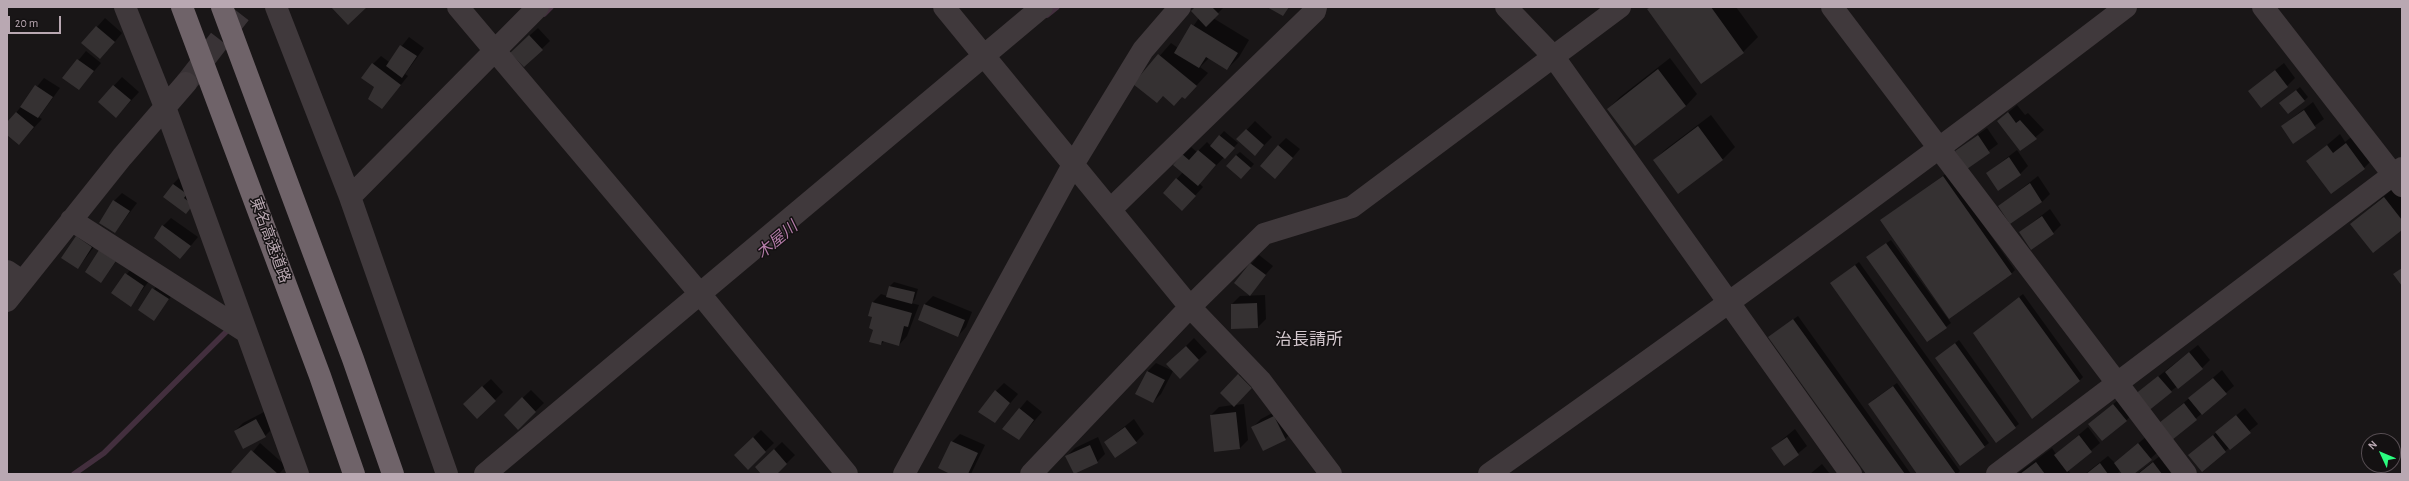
<!DOCTYPE html>
<html>
<head>
<meta charset="utf-8">
<style>
	body { margin:0 }
	#map { position:relative; width:2409px; height:481px; overflow:hidden; background:#191617; font-family:"Alegreya Sans",sans-serif }
	canvas { display:block }
	.frame { position:absolute; inset:0; border:8px solid #b9a8b2; pointer-events:none }
	.north { position:absolute; left:2361px; top:433px; width:40px; height:40px; box-sizing:border-box; background:#141112; border:1px solid #564d52; border-radius:50%; rotate:314deg; font-size:11px; font-weight:700; line-height:16px; text-align:center; color:#b9a8b2 }
	.north::after { content:''; display:block; margin:auto; width:14px; height:18px; background:#2bfc7f; clip-path:polygon(50% 0,100% 100%,50% 72%,0 100%) }
	.scale { position:absolute; left:8px; top:16px; width:53px; height:18px; box-sizing:border-box; border:2px solid #b9a8b2; border-top:0; padding-left:5px; font-size:12px; line-height:14px; white-space:nowrap; color:#b9a8b2; -webkit-text-stroke:3px #141112; paint-order:stroke }
</style>
</head>
<body>
<div id="map">
<canvas width="2409" height="481"></canvas>
<div class="frame"></div>
<div class="north">N</div>
<div class="scale">20 m</div>
</div>
<script>
const ctx = document.querySelector('canvas').getContext('2d');
ctx.lineJoin = 'round';
function fillPath(path, color) {
  ctx.fillStyle = color;
  ctx.fill(path, 'evenodd');
}
function strokePath(path, color, width, dash) {
  ctx.strokeStyle = color;
  ctx.lineWidth = width;
  ctx.lineCap = dash ? 'butt' : 'round';
  ctx.setLineDash(dash || []);
  ctx.stroke(path);
}
function label(font, color, halo, rows, align = 'center') {
  ctx.font = font + ' "Alegreya Sans","Noto Sans JP",sans-serif';
  ctx.lineWidth = 3;
  ctx.setLineDash([]);
  ctx.textBaseline = 'middle';
  ctx.strokeStyle = halo;
  ctx.fillStyle = color;
  for (const [text, x, y, turn = 0] of rows) {
    ctx.save();
    ctx.translate(x, y);
    ctx.rotate((+turn || 0) * Math.PI / 180);
    ctx.textAlign = isNaN(turn) ? turn : align;
    if (halo) ctx.strokeText(text, 0, 0);
    ctx.fillText(text, 0, 0);
    ctx.restore();
  }
}
fillPath(new Path2D(`
	M1196,7H1224L1213,18L1249,40L1239,57L1227,69L1209,58L1200,67L1208,73L1185,98L1182,96L1163,95L1135,84L1171,43L1178,48L1199,18Z
	M1651,7H1736L1758,37L1743,52Z
	M105,18L122,33L108,50L83,43Z
	M538,28L550,41L524,66L520,44Z
	M409,37L424,48L405,74L408,76L382,108L375,87L373,64L381,56L389,62Z
	M86,51L101,63L79,89L64,78Z
	M1670,58L1697,94L1686,106L1608,109L1620,97Z
	M2284,63L2295,78L2287,86L2249,91Z
	M122,77L139,92L116,117L99,102Z
	M44,78L60,88L39,117L42,119L19,144L7,133V124Z
	M2300,87L2308,97L2304,101L2285,99Z
	M2313,102L2324,119L2293,142L2282,126Z
	M2017,105L2025,115L2028,113L2044,130L2020,150L1998,121Z
	M1711,115L1735,147L1723,159L1678,192L1654,160L1666,149Z
	M1255,121L1272,137L1255,155L1238,139Z
	M1987,128L1998,144L1967,167L1956,151Z
	M1224,131L1238,143L1199,183L1203,187L1190,201L1164,193L1183,172L1174,165L1183,155L1191,147L1197,152L1207,142L1211,146Z
	M2358,132L2376,156L2364,168L2331,193L2308,161L2340,134L2345,142Z
	M1286,138L1300,149L1283,169L1278,146Z
	M2017,150L2028,166L2020,174L1987,173Z
	M1240,152L1254,164L1245,174L1236,155Z
	M1947,173L2015,270L2011,274L1885,217Z
	M181,176L194,186L186,213L173,184Z
	M2038,176L2050,194L2042,202L1999,206Z
	M2396,186L2402,193V229L2351,224Z
	M122,193L137,203L115,232L114,201Z
	M2050,209L2061,225L2053,233L2020,232Z
	M171,218L198,237L188,249L163,226Z
	M85,229L100,239L78,268L63,258Z
	M1891,240L1951,323L1927,341L1871,254Z
	M108,243L123,252L101,282Z
	M1259,255L1273,266L1249,294L1235,283Z
	M1859,262L1989,443L1960,464L1835,280Z
	M134,265L152,277L131,305L112,293Z
	M161,280L176,290L154,319L139,309Z
	M894,282L918,289L915,299L911,303L919,305L907,336L899,345L885,341L881,344L874,329L873,302L881,294L887,296L890,286Z
	M2023,294L2083,377L2079,381L1974,333Z
	M1265,295L1266,319L1258,327L1232,304L1240,296Z
	M933,296L972,312L966,327L958,336L919,319L925,304Z
	M1798,316L1911,474H1867L1769,337Z
	M1194,338L1207,352L1180,377L1176,356Z
	M1959,340L2019,424L2015,427L1936,358Z
	M2198,345L2210,360L2202,368L2171,391L2135,395Z
	M1156,363L1173,371L1161,394L1153,402L1136,394L1148,371Z
	M1247,367L1260,380L1235,405L1244,404L1248,440L1240,448L1211,415L1219,407L1233,405L1221,393Z
	M2222,370L2234,386L2173,438L2160,423Z
	M491,379L503,392L495,400L472,396Z
	M1004,383L1018,394L995,421L996,391Z
	M1897,383L1960,471L1957,474H1918L1873,400Z
	M531,390L544,403L518,428L513,407Z
	M2122,397L2134,412L2126,421L2098,416Z
	M1027,400L1042,412L1019,439L1003,429Z
	M1282,408L1293,431L1285,439L1252,428L1261,419Z
	M2245,408L2258,424L2202,470L2190,455Z
	M264,412L273,428L265,436L235,431L243,423Z
	M1134,419L1144,434L1136,442H1105Z
	M2088,427L2100,443L2068,470L2071,474H2017L2052,448L2056,454Z
	M1795,429L1807,446L1784,465L1772,448Z
	M761,430L774,443L748,468L743,447Z
	M960,434L985,445L971,474H953L952,442Z
	M2147,436L2159,451L2133,474H2124L2121,470L2117,474H2085L2108,456L2115,463Z
	M1098,437L1105,454L1097,462L1067,456L1075,448Z
	M782,442L795,455L776,474H763L764,459Z
	M260,443L286,466L279,474H235Z
	M2161,455L2173,470L2169,474H2137Z
	M1822,464L1830,474H1810Z`), '#0007');
strokePath(new Path2D(`
	M544,14L551,7
	M1047,15L1057,7
	M74,474L104,453L231,327`), '#432f3e', 5.5);
fillPath(new Path2D(`
	M331,7H367L348,25Z
	M1195,7H1212L1219,14L1206,27L1191,11Z
	M1267,7H1289L1283,16Z
	M1651,7H1711L1744,53L1701,84L1647,9Z
	M1191,24L1238,53L1227,70L1206,57L1199,68L1174,53Z
	M96,26L115,42L100,59L81,43Z
	M529,35L543,50L524,67L510,53Z
	M400,45L417,56L402,78L386,66Z
	M1158,54L1197,86L1185,99L1182,97L1174,106L1163,96L1157,103L1133,84Z
	M77,59L94,71L79,90L62,78Z
	M372,63L401,85L382,109L368,99L374,87L361,78Z
	M1658,69L1686,106L1635,146L1607,109Z
	M2275,70L2288,87L2261,108L2248,91Z
	M35,85L53,97L38,118L20,107Z
	M113,85L131,100L116,118L98,102Z
	M2296,90L2305,101L2288,114L2279,103Z
	M2304,110L2316,128L2293,144L2281,126Z
	M16,112L34,127L19,145L7,135V122Z
	M2008,112L2016,123L2020,120L2037,139L2020,151L1997,121Z
	M1698,126L1723,160L1678,194L1653,160Z
	M1246,129L1264,145L1255,156L1236,139Z
	M1219,135L1235,148L1225,159L1210,146Z
	M1978,135L1990,153L1967,169L1955,151Z
	M2346,143L2365,169L2331,194L2306,161L2327,145L2333,153Z
	M1278,145L1293,158L1275,179L1260,166Z
	M1198,150L1216,165L1198,186L1173,165L1182,154L1189,160Z
	M1236,155L1251,168L1241,179L1226,166Z
	M2009,157L2021,175L1998,191L1986,173Z
	M1943,176L2012,274L1949,319L1880,220Z
	M1176,178L1196,196L1182,211L1163,193Z
	M2030,183L2042,202L2010,224L1998,206Z
	M173,184L187,194L184,198L193,205L186,214L163,197Z
	M2384,197L2402,220V230L2373,253L2350,224Z
	M113,200L130,211L115,233L99,223Z
	M2042,216L2054,234L2031,250L2019,232Z
	M162,225L191,246L180,259L154,238Z
	M76,236L92,247L78,269L61,258Z
	M1886,243L1947,328L1927,342L1866,257Z
	M99,250L116,261L101,283L85,272Z
	M1250,263L1266,275L1250,296L1234,283Z
	M1855,265L1985,447L1960,466L1830,283Z
	M2402,268V286L2393,274Z
	M125,273L144,286L131,307L111,293Z
	M889,286L915,292L912,304L886,297Z
	M152,288L169,299L154,321L138,310Z
	M2019,297L2080,381L2032,419L1973,333Z
	M872,302L912,313L908,327L904,326L899,346L882,341L881,345L869,342L873,330L869,328L872,317L868,316Z
	M1257,303L1258,328L1231,329V304Z
	M924,304L965,320L958,337L918,320Z
	M1793,319L1905,474H1866L1768,337Z
	M1955,343L2016,428L1996,443L1935,358Z
	M1186,346L1199,360L1180,379L1166,364Z
	M2189,352L2203,369L2178,389L2165,372Z
	M1147,371L1165,380L1153,403L1135,394Z
	M1238,374L1252,388L1234,407L1220,393Z
	M2158,376L2172,392L2147,412L2134,395Z
	M2213,378L2227,394L2202,415L2188,398Z
	M482,386L496,401L477,419L463,404Z
	M1893,386L1956,474H1917L1868,404Z
	M995,390L1010,403L995,423L978,412Z
	M522,397L536,412L518,430L504,415Z
	M2184,403L2197,420L2172,440L2159,423Z
	M2113,404L2127,421L2102,441L2088,424Z
	M1019,408L1034,420L1019,440L1002,429Z
	M1236,412L1240,449L1214,452L1210,415Z
	M2236,415L2251,433L2230,450L2215,432Z
	M1274,416L1286,440L1263,451L1251,427Z
	M256,419L266,437L243,449L234,431Z
	M1125,427L1137,443L1115,458L1104,442Z
	M2079,435L2092,452L2067,472L2054,455Z
	M2213,435L2226,452L2202,472L2188,455Z
	M753,437L766,452L748,470L734,455Z
	M1787,437L1799,455L1784,466L1771,448Z
	M951,441L978,453L968,474H950L938,468Z
	M2138,443L2152,460L2134,474H2122L2114,463Z
	M1090,445L1098,463L1074,474L1065,456Z
	M774,449L787,464L777,474H761L755,467Z
	M251,450L278,474H233L231,472Z
	M2036,462L2045,474H2020Z
	M2153,462L2162,474H2138Z
	M2100,463L2108,474H2086Z`), '#353132');
strokePath(new Path2D(`
	M186,83L245,7`), '#393336', 22, [22, 11]);
strokePath(new Path2D(`
	M125,7L165,107L298,474
	M276,7L350,197L447,474
	M458,7L701,295L847,474
	M944,7L1190,307L1260,380L1331,474
	M1506,7L1553,56L1851,474
	M1832,7L2186,474
	M2263,7L2402,186
	M350,197L538,7
	M1111,209L1315,11L1316,7
	M71,220L246,332
	M7,271L22,281
	M7,301L122,157L186,83
	M485,474L1042,7
	M904,474L1074,163L1143,50L1180,7
	M1031,474L1190,307L1264,234L1352,207L1620,7
	M1489,474C1704,322 1917,167 2126,7
	M1997,474L2402,168`), '#40393c', 22);
strokePath(new Path2D(`
	M182,7L320,376L354,474
	M222,7L353,359L393,474`), '#6f6369', 22);
label('15px', '#b9a8b2', '#141112', [
	["東名高速道路",270,240,70]
]);
label('italic 16px', '#b67daa', '#141112', [
	["木屋川",777,240,-40]
]);
label('17px', '#d5c9cf', '#141112', [
	["治長請所",1309,340]
]);
</script>
</body>
</html>
